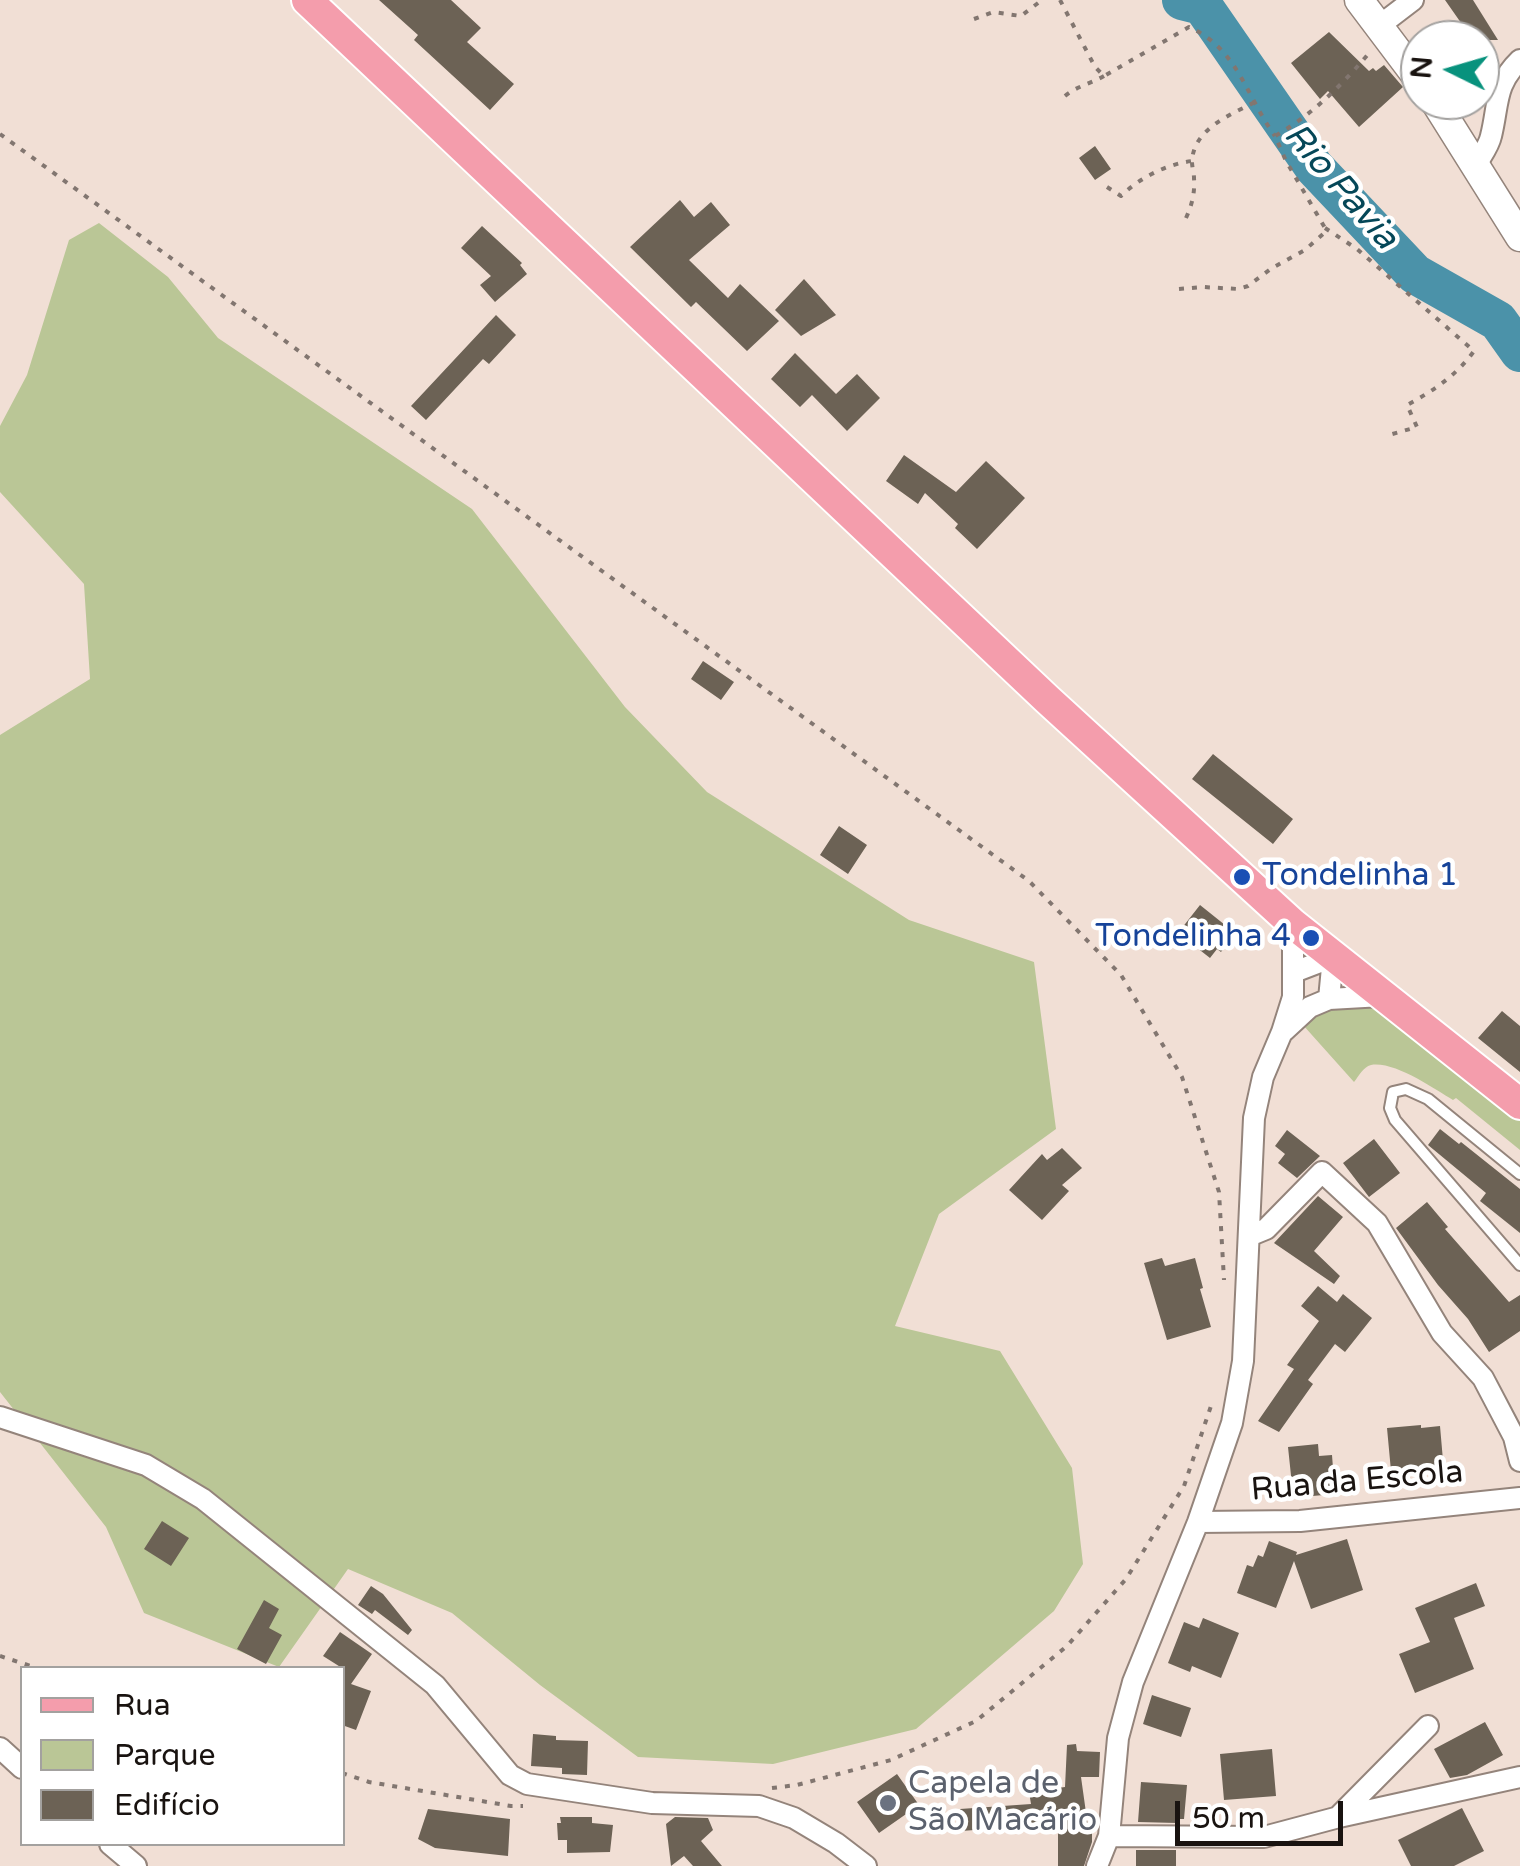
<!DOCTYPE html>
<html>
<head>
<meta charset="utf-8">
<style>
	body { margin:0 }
	#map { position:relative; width:1520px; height:1866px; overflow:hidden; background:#f1dfd5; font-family:"Varela Round",sans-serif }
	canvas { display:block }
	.legend { position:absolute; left:20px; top:1666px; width:325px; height:180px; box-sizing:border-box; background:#fff; border:2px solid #a3a19f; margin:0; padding:12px 18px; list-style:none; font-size:30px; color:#191310 }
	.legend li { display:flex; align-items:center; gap:20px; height:50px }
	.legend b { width:50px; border:2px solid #a3a19f }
	.north { position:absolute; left:1400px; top:20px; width:100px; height:100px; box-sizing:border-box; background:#fff; border:2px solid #a3a19f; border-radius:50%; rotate:275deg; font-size:28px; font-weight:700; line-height:40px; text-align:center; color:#191310 }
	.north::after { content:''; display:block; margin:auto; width:35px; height:45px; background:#08927d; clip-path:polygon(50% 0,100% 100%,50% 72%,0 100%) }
	.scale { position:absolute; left:1175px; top:1801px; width:168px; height:45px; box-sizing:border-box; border:5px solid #191310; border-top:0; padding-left:12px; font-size:30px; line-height:35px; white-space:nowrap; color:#191310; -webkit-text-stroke:8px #fff; paint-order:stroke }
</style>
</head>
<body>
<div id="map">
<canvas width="1520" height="1866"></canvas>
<ul class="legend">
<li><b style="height:12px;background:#f49dac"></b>Rua</li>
<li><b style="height:28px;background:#bac696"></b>Parque</li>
<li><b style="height:28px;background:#6c6255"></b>Edifício</li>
</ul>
<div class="north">N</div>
<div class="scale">50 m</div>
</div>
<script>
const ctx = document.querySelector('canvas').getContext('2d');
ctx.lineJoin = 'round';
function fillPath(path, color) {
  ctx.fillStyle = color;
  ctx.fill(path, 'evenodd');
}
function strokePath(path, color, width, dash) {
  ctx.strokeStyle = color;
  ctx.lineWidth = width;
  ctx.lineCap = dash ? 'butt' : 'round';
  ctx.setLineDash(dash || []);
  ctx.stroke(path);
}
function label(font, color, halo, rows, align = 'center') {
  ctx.font = font + ' "Varela Round",sans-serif';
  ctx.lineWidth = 9;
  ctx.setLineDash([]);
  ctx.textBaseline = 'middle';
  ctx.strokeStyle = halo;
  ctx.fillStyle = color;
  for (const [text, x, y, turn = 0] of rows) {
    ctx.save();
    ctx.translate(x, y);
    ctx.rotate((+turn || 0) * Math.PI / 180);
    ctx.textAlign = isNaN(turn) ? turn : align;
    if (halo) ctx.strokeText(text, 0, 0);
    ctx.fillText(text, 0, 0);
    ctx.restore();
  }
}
fillPath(new Path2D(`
	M99,223L168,277L218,338L472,509L625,707L707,792L909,920L1034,962L1056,1129L939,1214L895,1326L1000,1351L1072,1468L1083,1564L1054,1611L916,1729L773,1764L638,1757L540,1685L452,1613L348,1569L279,1667L144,1613L106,1527L0,1392V735L90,679L84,584L0,492V426L27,375L69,240Z
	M1342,1004L1371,1007L1383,1012L1520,1120V1150L1456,1098L1453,1100C1434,1089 1395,1061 1371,1065C1363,1067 1359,1076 1354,1082L1303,1025L1318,1012Z`), '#bac696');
strokePath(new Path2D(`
	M1182,0L1202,5L1314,167L1415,274L1498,321L1520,352`), '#4b92a9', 40);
fillPath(new Path2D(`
	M379,0H451L481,28L467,42L514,84L490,110L414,40L418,35Z
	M1445,0H1473L1498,40H1473Z
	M1329,32L1369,71L1373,68L1376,71L1384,65L1403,87L1359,127L1328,91L1320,99L1291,63Z
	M1095,146L1111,169L1095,180L1079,158Z
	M680,200L694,217L711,202L730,225L689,260L728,298L740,284L779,321L747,351L696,302L691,307L630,247Z
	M482,226L522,263L520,265L527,274L495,302L480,285L491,276L461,248Z
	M804,279L836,315L801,336L775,310Z
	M496,315L516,335L489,364L483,359L426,420L411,406Z
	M795,353L836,394L857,374L880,398L847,431L812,395L800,407L771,379Z
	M904,455L956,492L986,461L1025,498L977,549L955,528L958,524L925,493L918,504L886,481Z
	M703,661L734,682L721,700L691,679Z
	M1213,754L1293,819L1273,844L1192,779Z
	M839,826L867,845L848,874L820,855Z
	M1200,905L1235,933L1221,952L1217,949L1210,958L1178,933Z
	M1502,1011L1520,1026V1072L1478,1038Z
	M1440,1129L1459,1144L1461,1142L1520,1189V1233L1480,1201L1486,1193L1428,1145Z
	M1287,1130L1320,1156L1297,1178L1278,1163L1285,1154L1275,1146Z
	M1374,1139L1400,1173L1369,1197L1343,1163Z
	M1062,1148L1082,1168L1062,1185L1069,1191L1042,1220L1009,1190L1042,1154L1047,1160Z
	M1318,1196L1343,1217L1314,1251L1340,1276L1334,1284L1274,1243Z
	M1427,1202L1448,1227L1445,1229L1509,1302L1520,1295V1331L1489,1352L1468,1319L1438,1285L1396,1228Z
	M1162,1258L1165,1266L1195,1258L1203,1288L1200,1289L1211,1327L1167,1340L1144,1263Z
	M1318,1286L1337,1302L1343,1294L1372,1318L1345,1352L1335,1344L1308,1380L1313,1384L1279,1432L1258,1421L1294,1369L1287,1365L1319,1321L1301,1306Z
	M1421,1425V1428L1440,1426L1444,1472L1405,1476L1404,1470L1391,1471L1387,1428Z
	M1318,1444L1319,1456L1332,1455L1335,1494L1301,1497L1300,1484L1292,1485L1288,1447Z
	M162,1521L189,1538L171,1566L144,1549Z
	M1347,1539L1363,1590L1311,1609L1294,1561L1276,1608L1237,1593L1247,1565L1253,1567L1258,1555L1263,1557L1269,1541L1297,1552L1296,1555Z
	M1476,1583L1485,1606L1454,1618L1474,1669L1415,1693L1399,1654L1430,1642L1415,1608Z
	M371,1586L383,1594L412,1630L408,1635L375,1610L372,1614L358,1605Z
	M264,1600L279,1609L269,1628L282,1635L266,1664L237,1649Z
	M1203,1618L1239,1633L1221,1678L1192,1666L1190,1672L1168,1663L1184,1622L1199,1628Z
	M340,1632L372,1654L351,1684L371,1691L356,1730L342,1725V1668L323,1656Z
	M1152,1695L1191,1708L1181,1737L1143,1724Z
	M1485,1722L1503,1755L1467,1775L1450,1778L1434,1749Z
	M533,1734L556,1736V1740L588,1741L587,1775L562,1774V1768L531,1766Z
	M1076,1744L1077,1751L1100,1752L1099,1777H1081L1088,1827H1092V1842L1084,1866H1058V1824L961,1831L960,1809L1031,1804L1029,1792L1065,1787L1067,1745Z
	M1272,1749L1276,1796L1224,1800L1220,1754Z
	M897,1774L919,1805L879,1833L857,1802Z
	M1141,1782L1187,1785L1184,1819H1177V1823L1138,1822Z
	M1462,1808L1484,1851L1454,1866H1411L1398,1840Z
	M428,1809L510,1819L508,1856L435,1848L418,1839Z
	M560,1817H592V1823L613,1825L610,1852L567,1853V1840H558L557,1823H561Z
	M675,1817L708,1818L713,1830L701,1841L722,1866H693L684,1856L671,1866L666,1824Z
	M1136,1850H1176V1866H1136Z`), '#6c6255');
const lane = new Path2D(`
	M1520,1174L1428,1099L1406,1089L1393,1092L1390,1108L1395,1120L1520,1265`);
const street = new Path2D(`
	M1379,26L1413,0
	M1476,165C1481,156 1489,146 1491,136C1499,104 1494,85 1520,60
	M1294,972L1333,957L1329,999
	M1284,1031L1310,1007L1329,999L1382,996
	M1249,1236L1266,1229L1322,1172L1377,1223L1442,1333L1483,1378L1514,1437L1520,1461
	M0,1417L146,1465L203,1499L435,1685L510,1775L527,1784L652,1803L759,1806L794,1818L836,1843L866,1866
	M1198,1522L1300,1521L1520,1498
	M0,1748L22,1768
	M1340,1815L1428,1726
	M1109,1836L1264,1837L1339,1817L1520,1777
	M110,1844L136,1866
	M1097,1866L1109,1836L1118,1738L1133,1682L1198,1522L1232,1423L1243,1361L1254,1118L1263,1077L1282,1032L1293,997V924`);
const secondary = new Path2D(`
	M1359,0L1420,81
	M1434,100L1520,237`);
const primary = new Path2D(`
	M307,0L1048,700L1293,924L1520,1104`);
strokePath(lane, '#94847b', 14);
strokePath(street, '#94847b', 24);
strokePath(secondary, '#94847b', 31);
strokePath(primary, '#fff', 34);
strokePath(new Path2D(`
	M1060,0L1095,67L1104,76L1189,27C1238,49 1246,96 1275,136
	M974,19L993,12L1021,16L1042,0
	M1065,96C1077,86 1090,84 1104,76
	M0,134L1029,881L1121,975L1182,1077L1219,1192L1224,1280
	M1107,187L1121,196C1139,178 1167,164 1192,161
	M1186,218C1192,205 1195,193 1194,178C1194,173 1192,167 1192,162C1193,129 1230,115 1255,102
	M1325,228L1357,249L1474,351C1457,375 1433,391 1407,405L1417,427L1389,435
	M1179,289L1203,287L1238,289L1248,286L1272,268L1305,250L1323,234L1325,228L1286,161L1275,136C1312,115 1342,85 1370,52
	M0,1656L37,1668
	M342,1773L369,1782L511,1806H523
	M772,1788L797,1785L891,1760L976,1721L1067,1646L1126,1579L1184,1486L1212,1403`), '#827670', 4, [5, 8]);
strokePath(lane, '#fff', 10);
strokePath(street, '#fff', 20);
strokePath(secondary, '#fff', 28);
strokePath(primary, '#f49dac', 30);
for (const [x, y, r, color] of [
	[1242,877,10,"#1a4fb4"],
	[1311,938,10,"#1a4fb4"],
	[888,1803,10,"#6b7280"]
]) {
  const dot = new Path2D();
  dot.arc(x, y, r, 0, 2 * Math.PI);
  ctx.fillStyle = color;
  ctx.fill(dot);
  strokePath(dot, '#fff', 4);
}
label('32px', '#164399', '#fff', [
	["Tondelinha 1",1262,877],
	["Tondelinha 4",1291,938,"right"]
], 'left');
label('32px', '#191310', '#fff', [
	["Rua da Escola",1357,1482,-5]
]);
label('32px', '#5b616d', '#fff', [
	["Capela de",908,1785],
	["São Macário",908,1822]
], 'left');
label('italic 35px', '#054758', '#fff', [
	["Rio Pavia",1340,187,49]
]);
</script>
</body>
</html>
